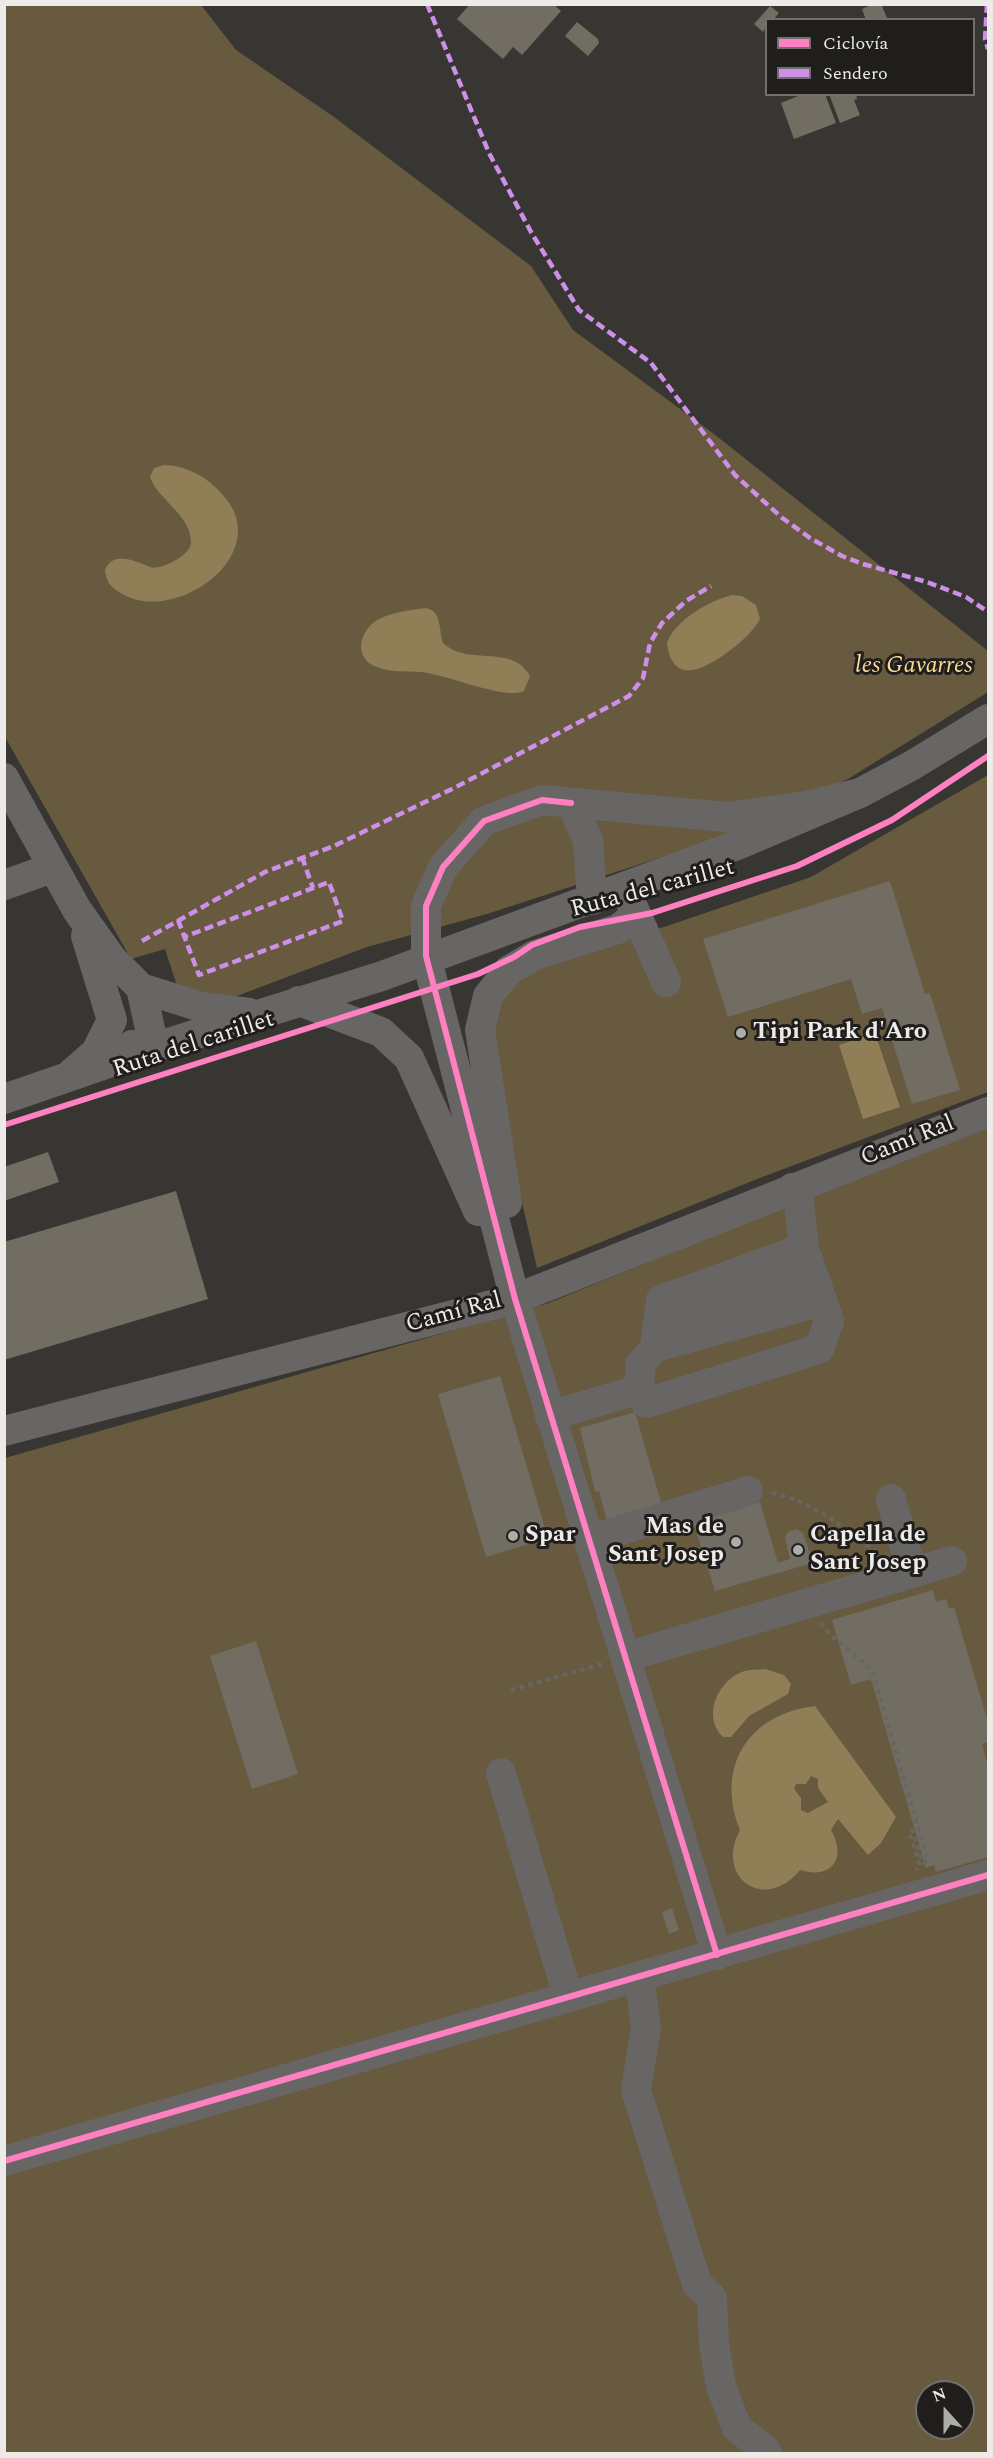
<!DOCTYPE html>
<html>
<head>
<meta charset="utf-8">
<style>
	body { margin:0 }
	#map { position:relative; width:993px; height:2458px; overflow:hidden; background:#383633; font-family:Spectral,serif }
	canvas { display:block }
	.frame { position:absolute; inset:0; border:6px solid #ecebe8; pointer-events:none }
	.legend { position:absolute; left:765px; top:18px; width:210px; height:78px; box-sizing:border-box; background:#201e1c; border:2px solid #72706e; margin:0; padding:8px 10px; list-style:none; font-size:18px; color:#ecebe8 }
	.legend li { display:flex; align-items:center; gap:12px; height:30px }
	.legend b { width:30px; border:2px solid #72706e }
	.north { position:absolute; left:915px; top:2380px; width:60px; height:60px; box-sizing:border-box; background:#201e1c; border:2px solid #72706e; border-radius:50%; rotate:339deg; font-size:16px; font-weight:700; line-height:24px; text-align:center; color:#ecebe8 }
	.north::after { content:''; display:block; margin:auto; width:21px; height:27px; background:#adaca9; clip-path:polygon(50% 0,100% 100%,50% 72%,0 100%) }
</style>
</head>
<body>
<div id="map">
<canvas width="993" height="2458"></canvas>
<div class="frame"></div>
<ul class="legend">
<li><b style="height:8px;background:#ff80c0"></b>Ciclovía</li>
<li><b style="height:8px;background:#ce8fe9"></b>Sendero</li>
</ul>
<div class="north">N</div>
</div>
<script>
const ctx = document.querySelector('canvas').getContext('2d');
ctx.lineJoin = 'round';
function fillPath(path, color) {
  ctx.fillStyle = color;
  ctx.fill(path, 'evenodd');
}
function strokePath(path, color, width, dash) {
  ctx.strokeStyle = color;
  ctx.lineWidth = width;
  ctx.lineCap = dash ? 'butt' : 'round';
  ctx.setLineDash(dash || []);
  ctx.stroke(path);
}
function label(font, color, halo, rows, align = 'center') {
  ctx.font = font + ' Spectral,serif';
  ctx.lineWidth = 6;
  ctx.setLineDash([]);
  ctx.textBaseline = 'middle';
  ctx.strokeStyle = halo;
  ctx.fillStyle = color;
  for (const [text, x, y, turn = 0] of rows) {
    ctx.save();
    ctx.translate(x, y);
    ctx.rotate((+turn || 0) * Math.PI / 180);
    ctx.textAlign = isNaN(turn) ? turn : align;
    if (halo) ctx.strokeText(text, 0, 0);
    ctx.fillText(text, 0, 0);
    ctx.restore();
  }
}
fillPath(new Path2D(`
	M4,5H201L236,50L334,117L531,266L573,330L714,434L988,651V692L848,779L708,842L487,914L367,947L226,1000L178,989L165,949L131,959L5,737Z
	M988,775V1092L757,1179L537,1268L490,1062L497,1005L524,968L658,929L811,877Z
	M988,1127V2453L5,2454V1458L546,1304L961,1135ZM927,2392H963V2428H927Z`), '#675a3f');
fillPath(new Path2D(`
	M164,465C188,466 207,477 223,495C277,555 172,628 119,592C110,587 106,580 105,570C114,549 137,562 150,567C160,571 191,555 191,543C192,516 158,500 150,477L154,468Z
	M732,595L742,596L756,605L760,619C752,637 704,675 684,670C672,667 668,653 667,643C675,620 709,601 732,595Z
	M426,608C443,612 438,630 443,643C469,667 512,643 530,676L524,691C504,700 448,675 422,672C406,671 387,673 372,665C352,652 362,627 381,618C394,612 411,610 426,608Z
	M875,1033L900,1107L863,1119L839,1045Z
	M765,1669L784,1675L791,1684L788,1694L749,1716L731,1737H723C702,1718 717,1681 742,1672C748,1669 758,1670 765,1669Z
	M815,1706L896,1817L881,1843L868,1855L838,1819L831,1830C847,1858 832,1880 800,1870C765,1913 714,1878 740,1830C715,1767 748,1714 815,1706ZM811,1776L818,1779V1788L828,1802L808,1813L801,1810V1798L794,1789L796,1784H806Z`), '#907e56');
fillPath(new Path2D(`
	M470,4H553L561,11L522,55L513,47L503,59L457,19Z
	M873,4H881L888,20H866L862,9Z
	M770,6L779,13L773,20H766V27L763,32L754,24Z
	M577,22L598,39L599,43L588,56L565,36Z
	M803,94H825L836,123L794,139L781,103Z
	M829,94H856L857,99L854,100L860,115L840,123Z
	M890,881L925,994L930,993L960,1090L912,1104L882,1008L862,1014L851,979L728,1017L703,939Z
	M48,1152L59,1182L4,1201V1167Z
	M176,1191L208,1299L4,1360V1242Z
	M500,1376L548,1538L486,1557L438,1394Z
	M635,1412L662,1506L607,1522L599,1491L595,1492L580,1428Z
	M760,1502L778,1563L790,1559L785,1538L788,1532L796,1529L803,1533L813,1563L715,1591L693,1521Z
	M933,1590L936,1602L946,1599L949,1609L954,1607L988,1722V1742L982,1744L988,1767V1857L936,1872L934,1865L926,1868L871,1679L851,1685L832,1620Z
	M256,1641L298,1774L252,1789L210,1656Z
	M672,1908L679,1930L669,1934L662,1912Z`), '#726d63');
strokePath(new Path2D(`
	M772,1493C815,1502 847,1530 881,1556
	M821,1623L823,1628L872,1670L928,1861L923,1863L913,1831L909,1832L920,1866L916,1870
	M511,1690L602,1664`), '#676665', 4, [4.5, 4.5]);
strokePath(new Path2D(`
	M4,778L77,910L112,959L141,988L201,1007L249,1013
	M571,803L588,840L592,900
	M4,885L52,868
	M629,898L666,982
	M299,1001L381,1032L409,1058L478,1211
	M132,1045L146,1050L151,1033L141,988
	M72,1073L96,1052L112,1020L86,936
	M4,1099L146,1050L382,976L740,844L860,793L911,766L988,719
	M507,1203L480,1030L488,996L508,971L535,955L618,929L636,915
	M658,1322L813,1275
	M655,1347L822,1301
	M640,1389V1365L655,1347L661,1300L804,1248
	M550,1416L640,1389L646,1403L819,1349L829,1321L804,1248L799,1203L792,1188
	M4,1431L515,1299L988,1112
	M891,1499L912,1573
	M589,1540L748,1491
	M625,1657L952,1561
	M501,1773L568,1996
	M717,1955L515,1299L426,956V906L443,867L484,821L542,800L726,817L805,806L860,793
	M639,1976L646,2027L636,2090L697,2284L712,2298L714,2344L721,2386L737,2428L765,2449L767,2454
	M4,2161C332,2063 661,1972 988,1875`), '#686665', 30);
strokePath(new Path2D(`
	M427,4L489,153L531,232L579,310L651,363L735,475L781,517L810,538L842,556L863,564L927,582L966,597L988,612
	M987,4L985,39L988,49
	M302,857L313,888
	M178,920L199,975L343,921L329,882L184,937
	M142,941L265,872L334,846L454,788L629,696L643,678L650,643L662,623L686,601L711,586`), '#ce8fe9', 4.5, [9, 4.5]);
strokePath(new Path2D(`
	M571,803L542,800L484,821L443,867L426,906V956L515,1299L717,1955
	M4,1125L478,974L514,957L532,945L580,927L652,913L797,866L892,820L988,756
	M4,2161C332,2063 661,1972 988,1875`), '#ff80c0', 6);
for (const [x, y, r, color] of [
	[741,1033,6,"#adaca9"],
	[513,1536,6,"#adaca9"],
	[736,1542,6,"#adaca9"],
	[798,1550,6,"#adaca9"]
]) {
  const dot = new Path2D();
  dot.arc(x, y, r, 0, 2 * Math.PI);
  ctx.fillStyle = color;
  ctx.fill(dot);
  strokePath(dot, '#201e1c', 2);
}
label('italic 24px', '#fcdc97', '#201e1c', [
	["les Gavarres",914,667]
]);
label('24px', '#ecebe8', '#201e1c', [
	["Ruta del carillet",653,890,-15],
	["Ruta del carillet",194,1046,-18],
	["Camí Ral",908,1142,-22],
	["Camí Ral",454,1314,-15]
]);
label('bold 24px', '#ecebe8', '#201e1c', [
	["Tipi Park d'Aro",753,1033],
	["Mas de",724,1528,"right"],
	["Sant Josep",724,1556,"right"],
	["Spar",525,1536],
	["Capella de",810,1536],
	["Sant Josep",810,1564]
], 'left');
</script>
</body>
</html>
